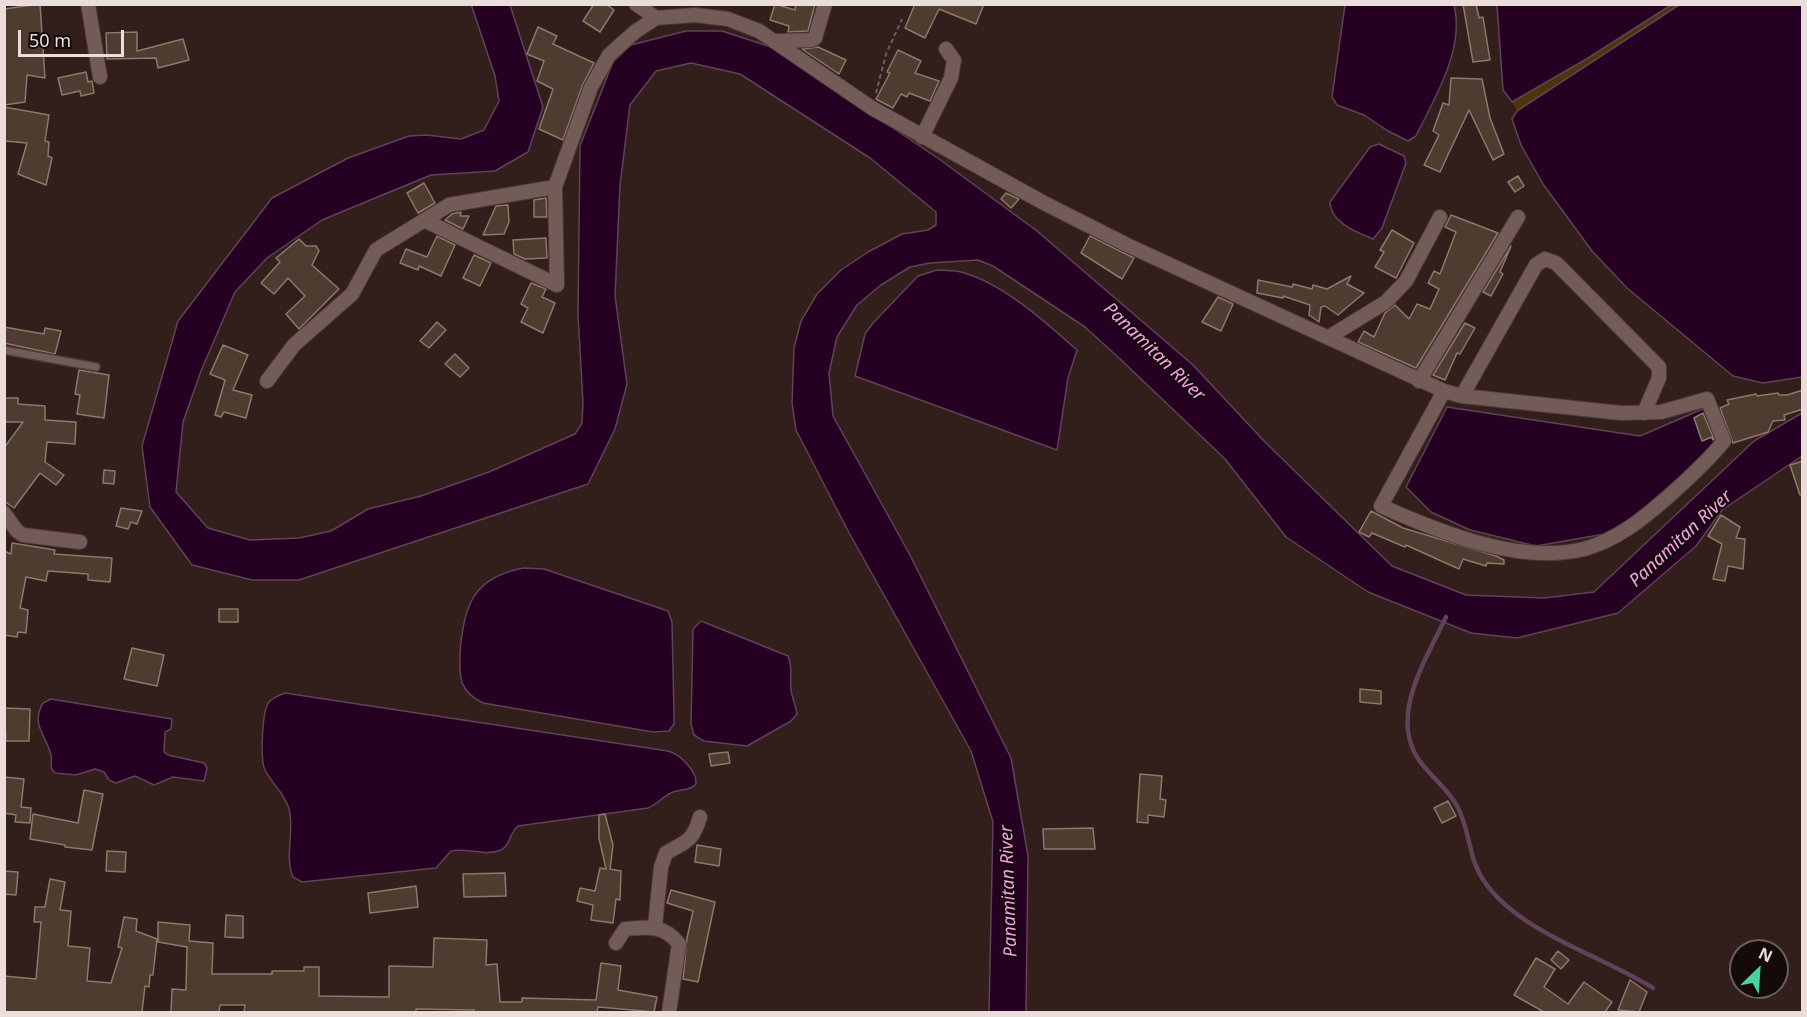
<!DOCTYPE html>
<html>
<head>
<meta charset="utf-8">
<style>
	body { margin:0 }
	#map { position:relative; width:1807px; height:1017px; overflow:hidden; background:#321e1b; font-family:"Noto Sans",sans-serif }
	canvas { display:block }
	.frame { position:absolute; inset:0; border:6px solid #ebddda; pointer-events:none }
	.north { position:absolute; left:1729px; top:939px; width:60px; height:60px; box-sizing:border-box; background:#130a09; border:2px solid #695e5d; border-radius:50%; rotate:25deg; font-size:16px; font-weight:700; line-height:24px; text-align:center; color:#ebddda }
	.north::after { content:''; display:block; margin:auto; width:21px; height:27px; background:#45d49f; clip-path:polygon(50% 0,100% 100%,50% 72%,0 100%) }
	.scale { position:absolute; left:18px; top:30px; width:106px; height:27px; box-sizing:border-box; border:3px solid #ebddda; border-top:0; padding-left:8px; font-size:18px; line-height:21px; white-space:nowrap; color:#ebddda; -webkit-text-stroke:4px #130a09; paint-order:stroke }
</style>
</head>
<body>
<div id="map">
<canvas width="1807" height="1017"></canvas>
<div class="frame"></div>
<div class="north">N</div>
<div class="scale">50 m</div>
</div>
<script>
const ctx = document.querySelector('canvas').getContext('2d');
ctx.lineJoin = 'round';
function fillPath(path, color) {
  ctx.fillStyle = color;
  ctx.fill(path, 'evenodd');
}
function strokePath(path, color, width, dash) {
  ctx.strokeStyle = color;
  ctx.lineWidth = width;
  ctx.lineCap = dash ? 'butt' : 'round';
  ctx.setLineDash(dash || []);
  ctx.stroke(path);
}
function label(font, color, halo, rows, align = 'center') {
  ctx.font = font + ' "Noto Sans",sans-serif';
  ctx.lineWidth = 4.5;
  ctx.setLineDash([]);
  ctx.textBaseline = 'middle';
  ctx.strokeStyle = halo;
  ctx.fillStyle = color;
  for (const [text, x, y, turn = 0] of rows) {
    ctx.save();
    ctx.translate(x, y);
    ctx.rotate((+turn || 0) * Math.PI / 180);
    ctx.textAlign = isNaN(turn) ? turn : align;
    if (halo) ctx.strokeText(text, 0, 0);
    ctx.fillText(text, 0, 0);
    ctx.restore();
  }
}
fillPath(new Path2D(`
	M1671,5H1679L1517,111L1512,102L1588,58Z`), '#4a3608');
const water = new Path2D(`
	M471,4L510,5L543,107L528,152L495,171L431,175L322,220L267,258L235,292L201,371L183,422L176,492L208,528L250,540L299,538L331,531L368,509L421,496L489,472L575,434L582,423L583,402L578,315L580,146L613,62L631,45L686,31H722L774,48L939,159L1037,231L1193,365L1265,442L1392,566L1466,595L1544,598L1594,592L1754,441L1802,413V456L1722,510L1696,546L1618,613L1517,638L1471,633L1368,592L1286,537L1225,459L1119,358L1085,327L993,266L978,260L930,263L910,267L881,285L857,305L837,337L829,373L833,416L910,555L1011,758L1028,856L1026,1012H989L993,822L971,751L847,529L796,430L792,403L794,348L801,321L817,294L841,270L868,252L902,234L928,230L936,225V212L870,158L740,74L691,63L656,71L630,105L620,185L615,296L627,384L615,429L588,484L299,580H252L192,565L150,507L142,446L178,321L272,198L348,158L409,136L426,135L461,139L484,130L499,101L495,76Z
	M1345,5H1454C1465,49 1435,97 1416,136L1408,141L1388,131L1364,115L1337,105L1332,97Z
	M1497,5V4L1671,5L1588,58L1512,102L1503,90Z
	M1679,5H1802V377L1763,383L1733,376L1627,288L1592,251L1543,184L1521,145L1512,119L1517,111Z
	M1379,144L1404,156L1406,163L1382,228L1373,239C1356,232 1330,222 1330,202L1370,147Z
	M937,270C945,271 954,270 961,272C1003,283 1045,322 1077,350L1068,378L1057,450L855,376L865,334L873,323L918,276Z
	M1447,407L1640,436L1705,408L1721,442L1616,532L1536,546L1470,530L1431,512L1406,487Z
	M524,568L544,569L668,611L672,622L674,715V724L669,731L653,732L483,703C460,692 459,678 460,654C463,608 472,577 524,568Z
	M701,621L788,656C794,669 788,682 792,695C794,702 796,707 797,714L791,721L747,746L704,741L694,735L691,724L693,629Z
	M285,693L668,751C680,754 697,771 696,784C690,791 681,789 673,792C663,796 658,804 648,808L518,826C509,833 511,845 501,850C486,857 467,847 451,851L436,868L302,882L293,877C284,856 295,831 289,809C285,794 272,784 265,770C260,760 262,710 269,702C273,697 280,695 285,693Z
	M51,699L172,719L171,729L165,732L164,752L168,755L204,763L207,768L204,781L173,777L154,785L135,776L116,783L109,780L104,772L95,769L76,775L55,773C48,767 53,763 51,755C47,737 30,724 43,703Z`);
fillPath(water, '#260022');
strokePath(water, '#614259', 1.5);
strokePath(new Path2D(`
	M1446,617C1427,658 1390,713 1417,757C1428,775 1447,787 1457,806C1470,829 1468,856 1482,878C1516,932 1601,955 1653,988`), '#614259', 4.5);
const building = new Path2D(`
	M40,4L45,78L27,75L25,102L4,105V9Z
	M594,4H606L614,10L600,32L583,21Z
	M775,4L795,10L796,4H815L808,31L788,32L789,26L770,20Z
	M915,4H984L976,24L939,9L925,38L905,28Z
	M1463,4H1476L1479,18L1483,17L1490,60L1473,62Z
	M538,27L557,36L553,44L594,63L583,84L563,140L539,129L553,89L537,81L544,61L527,54Z
	M137,32V51L183,39L189,60L158,68L156,58L107,59L106,33Z
	M818,47L846,60L839,74L802,49Z
	M898,50L921,61L915,73L939,81L930,101L909,93L907,97L901,94L893,108L876,99L890,73L887,72Z
	M86,72L88,82L92,81L94,93L81,96L80,91L62,95L58,78Z
	M1451,78L1482,79L1490,118L1504,154L1493,160L1469,110L1440,172L1424,165L1439,135L1433,131L1443,103L1449,105Z
	M4,107L49,115L45,141L49,142L48,156L52,158L46,185L18,174L27,143L4,141Z
	M1518,176L1524,186L1515,192L1508,182Z
	M424,183L435,203L418,213L407,193Z
	M1006,193L1019,199L1011,208L1001,199Z
	M546,198L547,217H534V200Z
	M508,205L509,222L504,234L483,235L496,206Z
	M461,212L460,216H469L463,229L445,220L452,214Z
	M1451,215L1498,233L1416,368L1358,342L1364,331L1374,337L1385,313L1395,305L1409,319L1417,304L1430,309L1439,289L1428,283L1434,271L1440,274L1456,232L1445,227Z
	M1392,230L1414,243L1396,278L1375,267L1384,252L1380,250Z
	M437,236L455,245L441,276L419,266L418,270L400,263L406,249L427,257Z
	M1090,236L1134,258L1122,279L1081,253Z
	M546,238L547,258L525,259L514,254L513,240Z
	M299,239L306,246H316L319,251L312,265L339,289L299,329L286,314L305,296L288,278L274,294L261,283L280,262L276,258Z
	M1511,246L1500,272L1503,274L1491,296L1483,292Z
	M474,255L491,263L480,286L463,278Z
	M1351,276L1347,284L1364,293L1338,315L1325,306L1321,307L1319,322L1309,315L1310,305L1283,296V298L1257,293L1258,280L1292,287L1293,284L1312,289L1313,285L1327,289Z
	M531,283L546,289L542,297L555,303L543,333L521,322L528,308L521,304Z
	M1218,297L1233,304L1221,331L1202,322Z
	M437,322L446,330L429,348L420,341Z
	M1465,323L1475,328L1460,354L1457,353L1445,380L1433,375Z
	M4,327L44,334L45,328L61,331L55,354L4,343Z
	M223,345L248,355L233,390L252,395L246,418L224,412L221,417L215,415L225,380L210,374Z
	M455,354L469,368L460,377L445,364Z
	M79,370L109,375L104,418L77,414L80,395L75,394Z
	M1803,390V409L1784,415L1785,420L1773,421L1768,432L1733,443L1720,408L1729,404L1727,400L1756,394L1757,396L1778,393L1779,395H1787Z
	M4,398H18V404L45,406V420L76,422L75,444L47,442L45,462L64,475L56,485L40,473L14,508L4,501V448L23,422H4Z
	M1703,413L1714,439L1713,440L1712,437L1702,441L1694,418Z
	M1803,461V495H1800L1790,465Z
	M104,470L115,471L114,484L103,483Z
	M121,508L142,511L137,524L131,522L128,529L116,526Z
	M1371,511L1403,528L1496,556L1504,560V564L1487,563L1486,566L1463,559L1459,569L1406,545L1405,547L1372,533L1369,537L1359,532Z
	M1721,515L1740,527L1736,538L1745,539L1743,569L1728,566L1725,581L1713,579L1722,544L1708,536Z
	M12,543L55,550L54,554L112,558L110,582L88,580V574L48,571L46,581L26,577L20,608L28,610L26,633L18,632L17,637L4,635V551L11,554Z
	M219,609H238V622H219Z
	M132,648L164,655L157,686L124,679Z
	M1360,689L1381,691V704L1360,702Z
	M4,708L30,709L29,741H6Z
	M728,752L730,763L711,766L709,754Z
	M1140,774L1162,776L1160,799L1166,800L1164,817L1148,815V823L1137,822Z
	M4,777L24,779L21,807L31,808L30,823L15,822L16,815L4,813Z
	M84,790L103,794L92,850L65,847V845L30,839L33,814L78,823Z
	M1448,801L1456,816L1442,823L1434,808Z
	M605,814L613,845L610,869L621,871L620,900L616,899L613,923L591,920L593,905L577,901L580,888L595,891L600,868L606,869L599,838V815Z
	M1093,828L1095,849H1044L1043,829Z
	M697,845L721,849L719,866L695,862Z
	M107,851L126,852L125,872L106,871Z
	M4,871L18,872L16,895L4,894Z
	M505,873L506,896L464,897L463,874Z
	M50,879L65,882L60,910L71,911L68,946L90,948L87,981L111,983L122,948L118,947L124,917L137,919L136,931L157,939L153,975H150L149,987L145,986L142,1012H4V976L36,979L41,922H34L35,907H45Z
	M416,886L418,907L370,913L368,893Z
	M671,890L715,902L698,982L683,979L687,938L693,911L667,903Z
	M226,915L243,916V938L225,937Z
	M158,922L190,925L189,941L213,943L212,974H272V971H304V967H319V996L389,997V966L433,967L434,938L487,940L486,965L497,964L500,1002H522V998L596,1000L601,963L621,966L618,990L657,997L654,1012L598,1007L597,1012H474V1010L416,1009V1012H244L245,1005H220L219,1012H171L172,989L186,990L187,947L158,942Z
	M1558,951L1569,960L1561,969L1551,960Z
	M1536,958L1555,969L1544,987L1568,1004L1584,982L1612,1002L1605,1012H1544L1514,995Z
	M1630,980L1647,992L1639,1012L1618,1010Z`);
fillPath(building, '#4e3c30');
strokePath(building, '#8d786b', 1.5);
const lane = new Path2D(`
	M4,350L96,367`);
const street = new Path2D(`
	M88,4L100,77
	M636,4L656,18
	M777,41L812,40L815,38L825,4
	M922,137L951,78L954,60L946,49
	M424,220L557,285L555,187L591,87L609,55L636,31L656,18L695,15L728,19L759,31L872,108L1044,203L1127,245L1444,391L1462,396L1621,413L1661,412L1707,399L1724,441C1708,461 1688,479 1669,496C1644,518 1617,540 1584,549C1519,565 1439,532 1381,506L1444,391
	M1329,337L1386,302L1406,281L1440,217
	M267,381L294,345L352,294L376,250L449,205L555,187
	M1419,381L1518,217
	M1462,396L1536,265L1545,259L1556,263L1659,367V378L1644,413
	M4,513L17,531L23,535L80,542
	M655,926L661,867L666,853C687,841 693,841 700,817
	M616,943L625,929C647,927 664,924 679,944L669,1012`);
strokePath(lane, '#4b3a39', 10);
strokePath(street, '#4b3a39', 16);
strokePath(new Path2D(`
	M876,93L886,54L902,19`), '#6e5c59', 2, [4.5, 3]);
strokePath(lane, '#735b58', 7);
strokePath(street, '#735b58', 14);
label('italic 18px', '#f7a0e9', '#130a09', [
	["Panamitan River",1154,352,44],
	["Panamitan River",1681,539,-43],
	["Panamitan River",1009,891,-92]
]);
</script>
</body>
</html>
